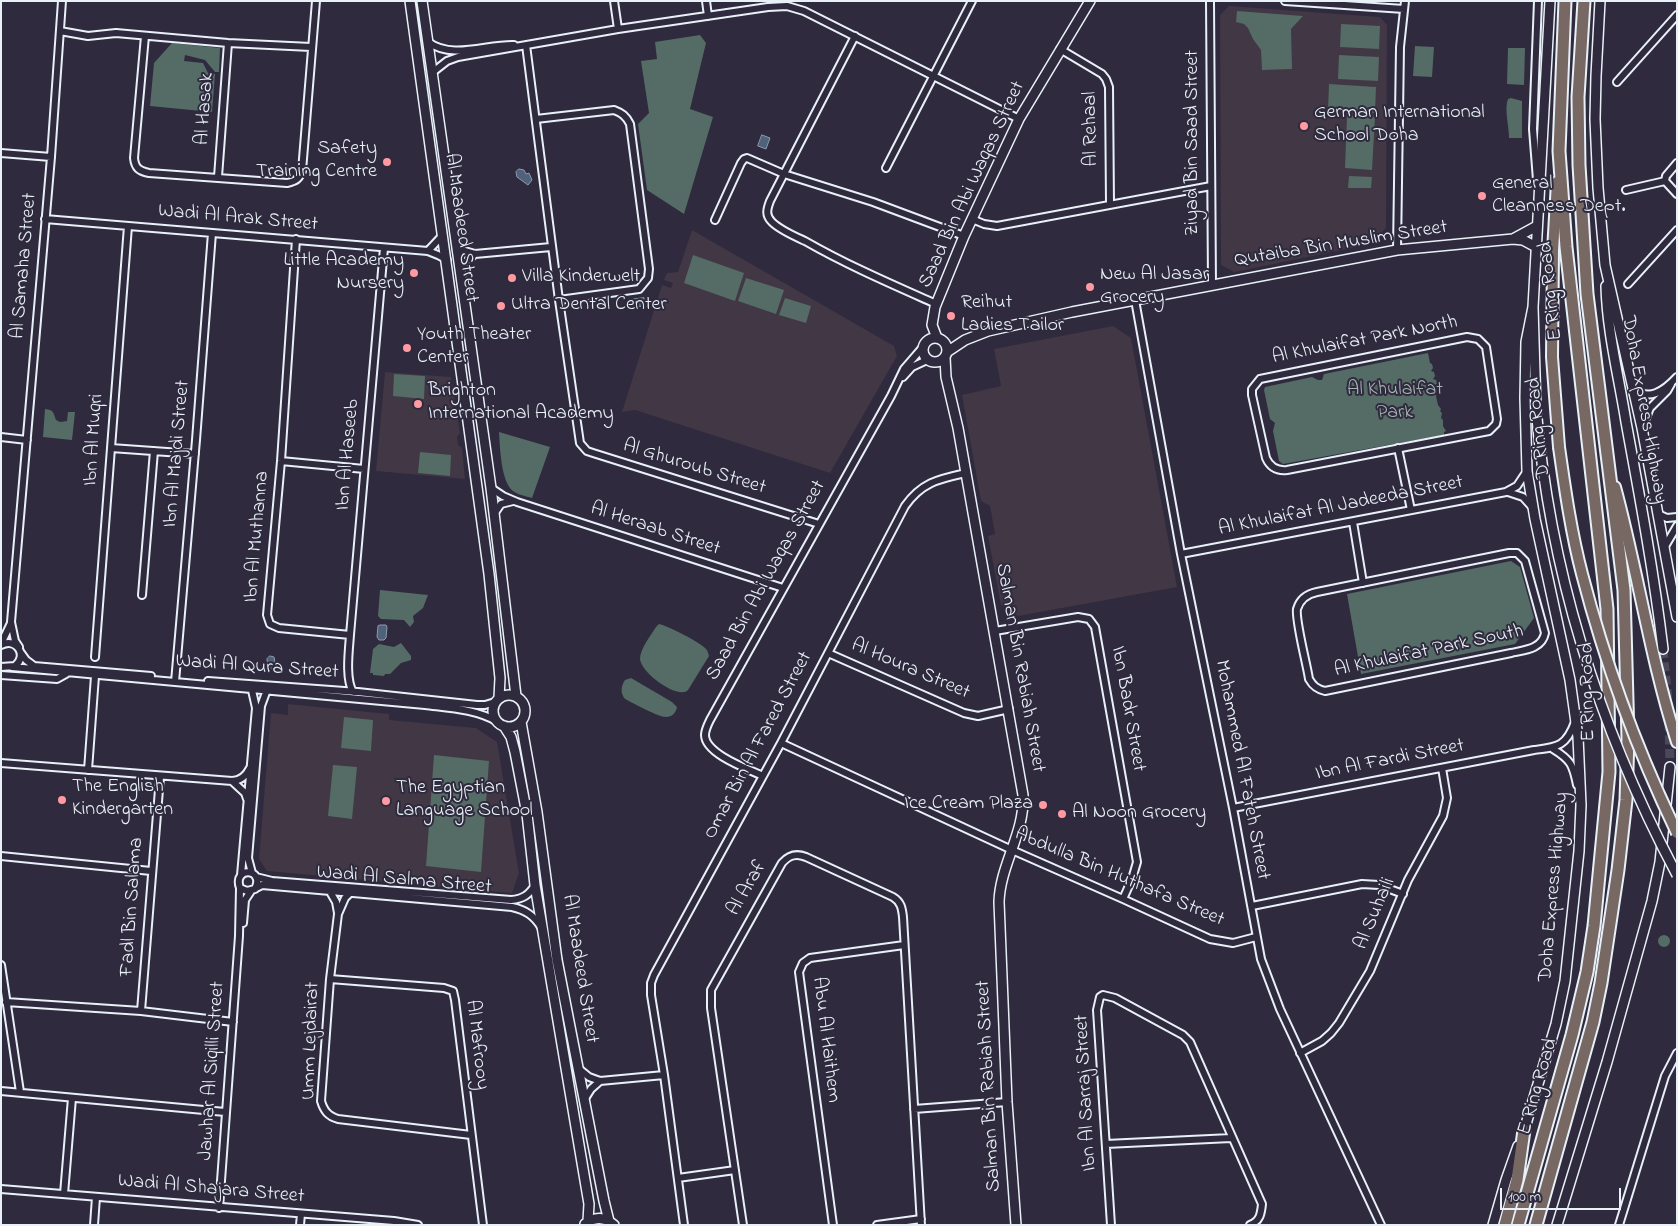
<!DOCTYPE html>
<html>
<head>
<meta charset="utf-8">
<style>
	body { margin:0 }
	#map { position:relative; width:1678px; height:1226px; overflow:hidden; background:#2f2a3d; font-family:"Indie Flower",sans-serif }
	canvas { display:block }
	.frame { position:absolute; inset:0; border:2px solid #e8f1f8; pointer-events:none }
	.scale { position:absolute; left:1500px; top:1188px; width:121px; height:22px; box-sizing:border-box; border:2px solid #e8f1f8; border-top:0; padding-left:6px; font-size:15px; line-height:18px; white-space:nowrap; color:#e8f1f8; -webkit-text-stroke:4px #2f2a3d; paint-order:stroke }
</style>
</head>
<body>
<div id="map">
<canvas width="1678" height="1226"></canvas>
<div class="frame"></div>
<div class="scale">100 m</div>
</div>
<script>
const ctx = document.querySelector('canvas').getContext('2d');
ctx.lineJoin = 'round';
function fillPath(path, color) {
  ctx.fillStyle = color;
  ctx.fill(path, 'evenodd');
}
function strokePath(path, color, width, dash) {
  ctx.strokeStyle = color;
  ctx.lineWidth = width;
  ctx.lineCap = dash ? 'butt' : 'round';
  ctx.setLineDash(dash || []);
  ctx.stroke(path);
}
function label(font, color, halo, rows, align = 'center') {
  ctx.font = font + ' "Indie Flower",sans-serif';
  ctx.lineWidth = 4;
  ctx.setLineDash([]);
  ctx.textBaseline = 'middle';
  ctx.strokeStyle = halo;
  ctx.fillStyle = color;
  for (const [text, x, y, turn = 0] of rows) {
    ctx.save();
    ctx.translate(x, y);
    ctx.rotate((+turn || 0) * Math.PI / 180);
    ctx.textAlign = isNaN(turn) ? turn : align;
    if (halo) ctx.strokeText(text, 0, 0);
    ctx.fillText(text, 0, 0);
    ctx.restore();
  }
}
fillPath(new Path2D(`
	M1229,6L1380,17L1387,25L1386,228L1371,244L1234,272L1221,265L1220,15Z
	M692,230L894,346L897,356L830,473L635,410L622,412L662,285L671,288L673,283L664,280L667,273L678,272Z
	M1113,326L1131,338L1177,587L1018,616L1001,605L988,536L995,534L990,506L981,501L962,395L1001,386L994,349Z
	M385,372L451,377L460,433L457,437L458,445L462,448L465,479L376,471Z
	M288,704L389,714V720L476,728L497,742L519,873L512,893L267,871L259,859L271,713L288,715Z`), '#413745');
fillPath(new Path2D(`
	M1237,11L1303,16L1291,29L1292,69L1262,70L1261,50L1253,39L1248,28L1244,24L1236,22Z
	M1341,24L1380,26L1379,49L1340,47Z
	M700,35L706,43L690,109L713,117L684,214L647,190L638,124L649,113L641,61L657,59L655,42Z
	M172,43L220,48L219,72H215L205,60L185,55L184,61L203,63L208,73L215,74L212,112L150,106L154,63Z
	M1415,46L1434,47L1432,77L1413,76Z
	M1508,48H1525L1524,85L1507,84Z
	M1339,55L1379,57L1378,81L1338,79Z
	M1329,84L1376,87L1375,113L1328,110Z
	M1511,98L1522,101V138H1509C1509,126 1504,108 1508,99Z
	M1347,116L1375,117L1372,170L1345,168Z
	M1349,176L1372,177L1371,188H1348Z
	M693,255L744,273L735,301L684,283Z
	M746,278L784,290L776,314L738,301Z
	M785,298L811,306L806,323L779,315Z
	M1428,353L1430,363L1432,364L1433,368L1431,371L1434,372L1435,376L1433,379L1436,380L1437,384L1434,387L1438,405L1441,409L1440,411L1442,413L1441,418L1443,420V426L1446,431L1444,432V435L1283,464L1279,461L1273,431L1275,423L1270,419L1264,390L1265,387L1312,377L1318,380H1322L1324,374Z
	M394,374L425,376L424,399L393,396Z
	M45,409C54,410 53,412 56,420L60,422L67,421L68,412H75L72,440L43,437Z
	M499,432L550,447L532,498C526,496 518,495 513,491C501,482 500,448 499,432Z
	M420,452L451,455L450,476L418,473Z
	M1511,561L1520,567L1534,618L1515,644L1361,674L1347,594Z
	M380,590L428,595L423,608L413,616L414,622L410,627L404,620L381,619L378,616Z
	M659,624C668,626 700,642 706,649C708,651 708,653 709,656L688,690C678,700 641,673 640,659C640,649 651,635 656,627Z
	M401,643L411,656V660L401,663L390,674H385L384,676L373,675V673H370L373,649L379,644L394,647Z
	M631,678L672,702L677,707C676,713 672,717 666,717C658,717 633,703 625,699C620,693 621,686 625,680Z
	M344,717L373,720L371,751L341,748Z
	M434,755L489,761L481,872L426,866Z
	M333,765L357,767L352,819L328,816Z
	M1658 941a6 6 0 1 1 12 0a6 6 0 1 1-12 0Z`), '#556b65');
const water = new Path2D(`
	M762,135L770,138L766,149L758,146Z
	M519,169L524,170L526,174L529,173L532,180L528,185L517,177L516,172Z
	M644,298L645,306L630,307L629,300Z
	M380,625H386L387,627L386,638L384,640H379L377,637L378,626Z
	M270,656L274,657L276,668L272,669L268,668L267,659Z`);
fillPath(water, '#4f627a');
strokePath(water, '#8c9bac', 1);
strokePath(new Path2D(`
	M1663,649L1668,701
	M1669,722L1670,767`), '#4b4859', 9, [9, 4.5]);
const street = new Path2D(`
	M614,1L618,29
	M706,1L708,16
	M1210,1L1212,284
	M1285,1L1404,9
	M60,31L88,36L116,33L228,43L311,47
	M145,36L134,158C135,168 139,171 149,173L287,183C296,181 299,179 302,171L316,1
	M855,36L770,201C767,209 765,215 772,222C780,230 794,236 805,241C847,265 891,284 936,304
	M428,42C453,60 486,44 514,45
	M526,45L559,300L580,443L587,451L593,453L819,524
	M1060,49L1102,74L1106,79L1109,87L1110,204
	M433,72L447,61L458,57L618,29L768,7L787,6L804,11L1019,119
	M1617,82L1677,15
	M536,119L614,110C622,113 626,116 630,124L649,269L648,278L639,289L559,300
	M1,153L51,157
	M1677,163L1666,176L1665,181L1677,194
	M886,168L972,1
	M218,177L228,43
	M1537,180L1533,129L1538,1
	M1626,190L1665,181
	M45,219L428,251L438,255L447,260
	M972,219L984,224L997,226L1211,186
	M715,220L741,163L744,159L747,158L784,174L873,202L964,236
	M296,239L281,461L267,615L270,624L279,628L350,635
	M456,245L461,250L475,254L551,247
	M1397,250L1400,47L1405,1
	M428,251L442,236
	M460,270L463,264L475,254
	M1628,284L1677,230
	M1135,300L1181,554L1233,808L1261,959L1280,1009L1381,1225
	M1467,337L1478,339L1486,347L1497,419L1496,424L1489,431L1287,470C1277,471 1270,467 1266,458L1252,395V389L1260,379Z
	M903,377L912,367L927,360
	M1633,386C1647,404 1665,390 1677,377
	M1642,428L1650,408L1667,391L1671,384
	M1,437L27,440
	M111,448L195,454
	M1398,448L1411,510
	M281,461L364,469
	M491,488L503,496L517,502L783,588
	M1508,492L1523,497L1532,507
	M494,514L501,504L513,501
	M1658,514L1667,518L1677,517
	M1353,522L1363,583
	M1664,548L1677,526
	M1509,553H1517L1525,561L1545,633C1542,649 1525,650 1511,653L1325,691C1317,689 1313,686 1309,679C1307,665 1295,620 1297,609C1300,599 1307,594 1317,592Z
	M1181,554L1506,492L1517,486L1527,471
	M142,595L154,451
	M995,631L1078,617L1089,619L1095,627L1137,862L1132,879L1123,899
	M1,644L11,623
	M1,645C17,637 28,656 15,666L1,667
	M19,647L15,641L11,622L51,157L62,1
	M21,653L26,660L34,666L151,676
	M828,653L964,713L978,716L1009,709
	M95,657L128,226
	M12,667L425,705C449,708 476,709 498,722
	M1,675L57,679L66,674
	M208,681L358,692L477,705H485L495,702
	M175,682L196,440L212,233
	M355,692H353C345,679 349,650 350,635L384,248
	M781,743L1012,850L1123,899L1210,939L1233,943L1256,937
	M1553,749C1571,760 1573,765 1577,785
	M1,763L232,781C241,781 246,776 250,768
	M88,770L95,676
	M763,776C748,769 705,754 705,735C705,730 708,724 710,720L891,396L904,369L923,347
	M232,781L245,793L247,799
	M1233,808L1534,750C1557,747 1566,747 1575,722
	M1,856L151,871
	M252,873L248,858L261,706L268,687
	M241,875L256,708L251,686
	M256,877L272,881L511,900C523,899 529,895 535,885
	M256,888L262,885L512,907C526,910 534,916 541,927
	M329,890L336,902L338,913
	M350,893L345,898L338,914L330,979L321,1101C324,1111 328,1116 338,1119L471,1135
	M1252,906L1362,884L1379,885L1403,894
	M243,923L245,900L251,891
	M1,965L20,1092
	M330,979L444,988L453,991L455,1000L483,1225
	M6,1002L141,1011L233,1022
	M141,1011L160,777
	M1300,1053L1322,1041L1331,1033L1339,1023L1370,971L1408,880L1443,816L1447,798L1442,768
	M578,1068L589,1077L600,1081L664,1075
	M1,1091L225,1112
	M584,1100L591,1089L600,1081
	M914,1109L1007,1102
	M1106,1144L1231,1138
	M678,1178L735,1170
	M1,1189L394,1221L418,1225
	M64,1194L72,1098
	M219,1208L239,936L240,888C232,866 266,868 255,889L247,891L240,888
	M94,1225L96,1197
	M300,1225L301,1214
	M684,1225L664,1075L651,995V983L654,975L781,743L905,506C922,482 939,479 966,473
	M743,1225L711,1008V990L782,863C789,855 796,853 806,857L893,897C901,902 902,908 903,917L921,1225
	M833,1225L799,972L803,963L810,958L904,945
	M877,1225L921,1219
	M1111,1225L1097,1010L1100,997L1103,995L1115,998L1183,1035L1190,1042L1262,1204C1261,1214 1260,1221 1250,1225
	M1619,1225L1665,1076L1677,1053`);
const secondary = new Path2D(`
	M410,1L489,574L500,678L499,698
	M422,1L491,488L516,696
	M1600,1L1596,76L1595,119L1598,188L1605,265L1642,428L1677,617
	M1513,239L1537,226
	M1606,286C1607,331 1619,378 1626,422C1640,498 1654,573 1663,649
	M923 350a12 12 0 1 1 24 0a12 12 0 1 1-24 0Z
	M937,338L932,325L935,307L964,236L1019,119L1090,1
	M947,352L965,340L988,331L1072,312L1397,250L1513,239L1523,240L1536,247
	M945,357L946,377L958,428L1023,795C1025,833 1000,865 999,902L1007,1102L1016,1225
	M1536,408L1533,307L1550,1
	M493 711a16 16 0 1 1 32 0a16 16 0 1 1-32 0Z
	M521,722L537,812L557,960L604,1201L609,1221
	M504,726L511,737L515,752L527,814L535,885L589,1204L588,1221
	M1523,1134L1556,1024L1565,981L1579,851L1581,805L1578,737L1570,680L1535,519L1527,471L1525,398L1526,342L1533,307
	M585,1224C595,1216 605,1217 614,1225
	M1493,1225L1506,1180L1518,1146
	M1557,1225L1607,1062L1652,901L1660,862L1670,767`);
const primary = new Path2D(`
	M1557,182L1553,251L1552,357L1559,447
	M1615,487C1638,572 1650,658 1677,742`);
const highway = new Path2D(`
	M1505,1225L1517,1180L1524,1130
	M1518,1225L1572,1035L1587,972L1594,926L1609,772L1607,609L1566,247L1559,151L1565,1
	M1536,1225L1593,1022L1601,983L1618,870L1626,800L1628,738L1624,590L1587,294L1579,165L1578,97L1584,1`);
strokePath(street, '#e8f1f8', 10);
strokePath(secondary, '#e8f1f8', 12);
strokePath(primary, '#e8f1f8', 14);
strokePath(highway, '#e8f1f8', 15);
strokePath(street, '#2f2a3d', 6);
strokePath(secondary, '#2f2a3d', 9);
strokePath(primary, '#776864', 10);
strokePath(highway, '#776864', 11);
const secondaryBridge = new Path2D(`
	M1536,408C1550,572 1600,730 1677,875`);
const primaryBridge = new Path2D(`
	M1559,447C1565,489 1571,532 1582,574C1605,663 1637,750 1677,833`);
strokePath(secondaryBridge, '#e8f1f8', 12, []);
strokePath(primaryBridge, '#e8f1f8', 14, []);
strokePath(secondaryBridge, '#2f2a3d', 9);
strokePath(primaryBridge, '#776864', 10);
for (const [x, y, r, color] of [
	[1304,126,5,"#ff9aa2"],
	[387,162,5,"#ff9aa2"],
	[1482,196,5,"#ff9aa2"],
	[414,273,5,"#ff9aa2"],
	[512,278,5,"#ff9aa2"],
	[1090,287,5,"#ff9aa2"],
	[501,306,5,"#ff9aa2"],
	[951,316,5,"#ff9aa2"],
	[407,348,5,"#ff9aa2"],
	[418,404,5,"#ff9aa2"],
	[62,800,5,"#ff9aa2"],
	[386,801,5,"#ff9aa2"],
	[1043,805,5,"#ff9aa2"],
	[1062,814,5,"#ff9aa2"]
]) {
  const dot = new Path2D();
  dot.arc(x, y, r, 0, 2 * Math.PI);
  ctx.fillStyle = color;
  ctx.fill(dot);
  strokePath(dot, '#2f2a3d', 2);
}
label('20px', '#e8f1f8', '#2f2a3d', [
	["Al Hasak",206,109,-86],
	["Al Rehaal",1092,129,-91],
	["Ziyad Bin Saad Street",1194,143,-90],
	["Saad Bin Abi Waqas Street",973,185,-65],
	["Wadi Al Arak Street",238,219,5],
	["Al Maadeed Street",460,228,82],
	["Qutaiba Bin Muslim Street",1341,245,-9],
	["Al Samaha Street",25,266,-85],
	["E Ring Road",1552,291,-96],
	["Al Khulaifat Park North",1365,341,-11],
	["Doha Express Highway",1643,410,80],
	["D Ring Road",1540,428,-96],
	["Ibn Al Muqri",95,440,-86],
	["Ibn Al Majdi Street",178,454,-85],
	["Ibn Al Haseeb",349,455,-85],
	["Al Ghuroub Street",694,468,17],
	["Al Khulaifat Al Jadeeda Street",1341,507,-11],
	["Al Heraab Street",655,530,18],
	["Ibn Al Muthanna",258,537,-85],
	["Saad Bin Abi Waqas Street",767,581,-61],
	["Al Khulaifat Park South",1429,652,-12],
	["Wadi Al Qura Street",257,668,4],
	["Salman Bin Rabiah Street",1019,668,80],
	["Al Houra Street",910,670,23],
	["E Ring Road",1589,692,-91],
	["Ibn Badr Street",1127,709,80],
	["Omar Bin Al Fared Street",759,746,-62],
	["Ibn Al Fardi Street",1390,761,-11],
	["Mohammed Al Fateh Street",1241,770,79],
	["Abdulla Bin Huthafa Street",1119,878,23],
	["Wadi Al Salma Street",404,881,5],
	["Doha Express Highway",1555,887,-85],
	["Al Araf",748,889,-60],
	["Fadl Bin Salama",133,907,-86],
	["Al Suhaili",1376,914,-67],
	["Al Maadeed Street",579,969,81],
	["Abu Al Haithem",825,1040,83],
	["Umm Lejdairat",312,1041,-88],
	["Al Mafrooy",476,1045,83],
	["Jawhar Al Siqilli Street",213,1071,-86],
	["Salman Bin Rabiah Street",990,1086,-93],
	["E Ring Road",1539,1087,-74],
	["Ibn Al Sarraj Street",1087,1093,-93],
	["Wadi Al Shajara Street",211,1190,5]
]);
label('20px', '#e8f1f8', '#2f2a3d', [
	["German International",1314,114],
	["School Doha",1314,137],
	["Safety",377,150,"right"],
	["Training Centre",377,173,"right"],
	["General",1492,185],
	["Cleanness Dept.",1492,208],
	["Little Academy",404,262,"right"],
	["Nursery",404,285,"right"],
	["New Al Jasar",1100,276],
	["Grocery",1100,299],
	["Villa Kinderwelt",522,278],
	["Reihut",961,304],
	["Ladies Tailor",961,327],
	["Ultra Dental Center",511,306],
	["Youth Theater",417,336],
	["Center",417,359],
	["Brighton",428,392],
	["International Academy",428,415],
	["The English",72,788],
	["Kindergarten",72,811],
	["The Egyptian",396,789],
	["Language School",396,812],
	["Ice Cream Plaza",1033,805,"right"],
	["Al Noon Grocery",1072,814]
], 'left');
label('20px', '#a6b5b6', '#2f2a3d', [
	["Al Khulaifat",1395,391],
	["Park",1395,414]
]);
</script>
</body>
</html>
